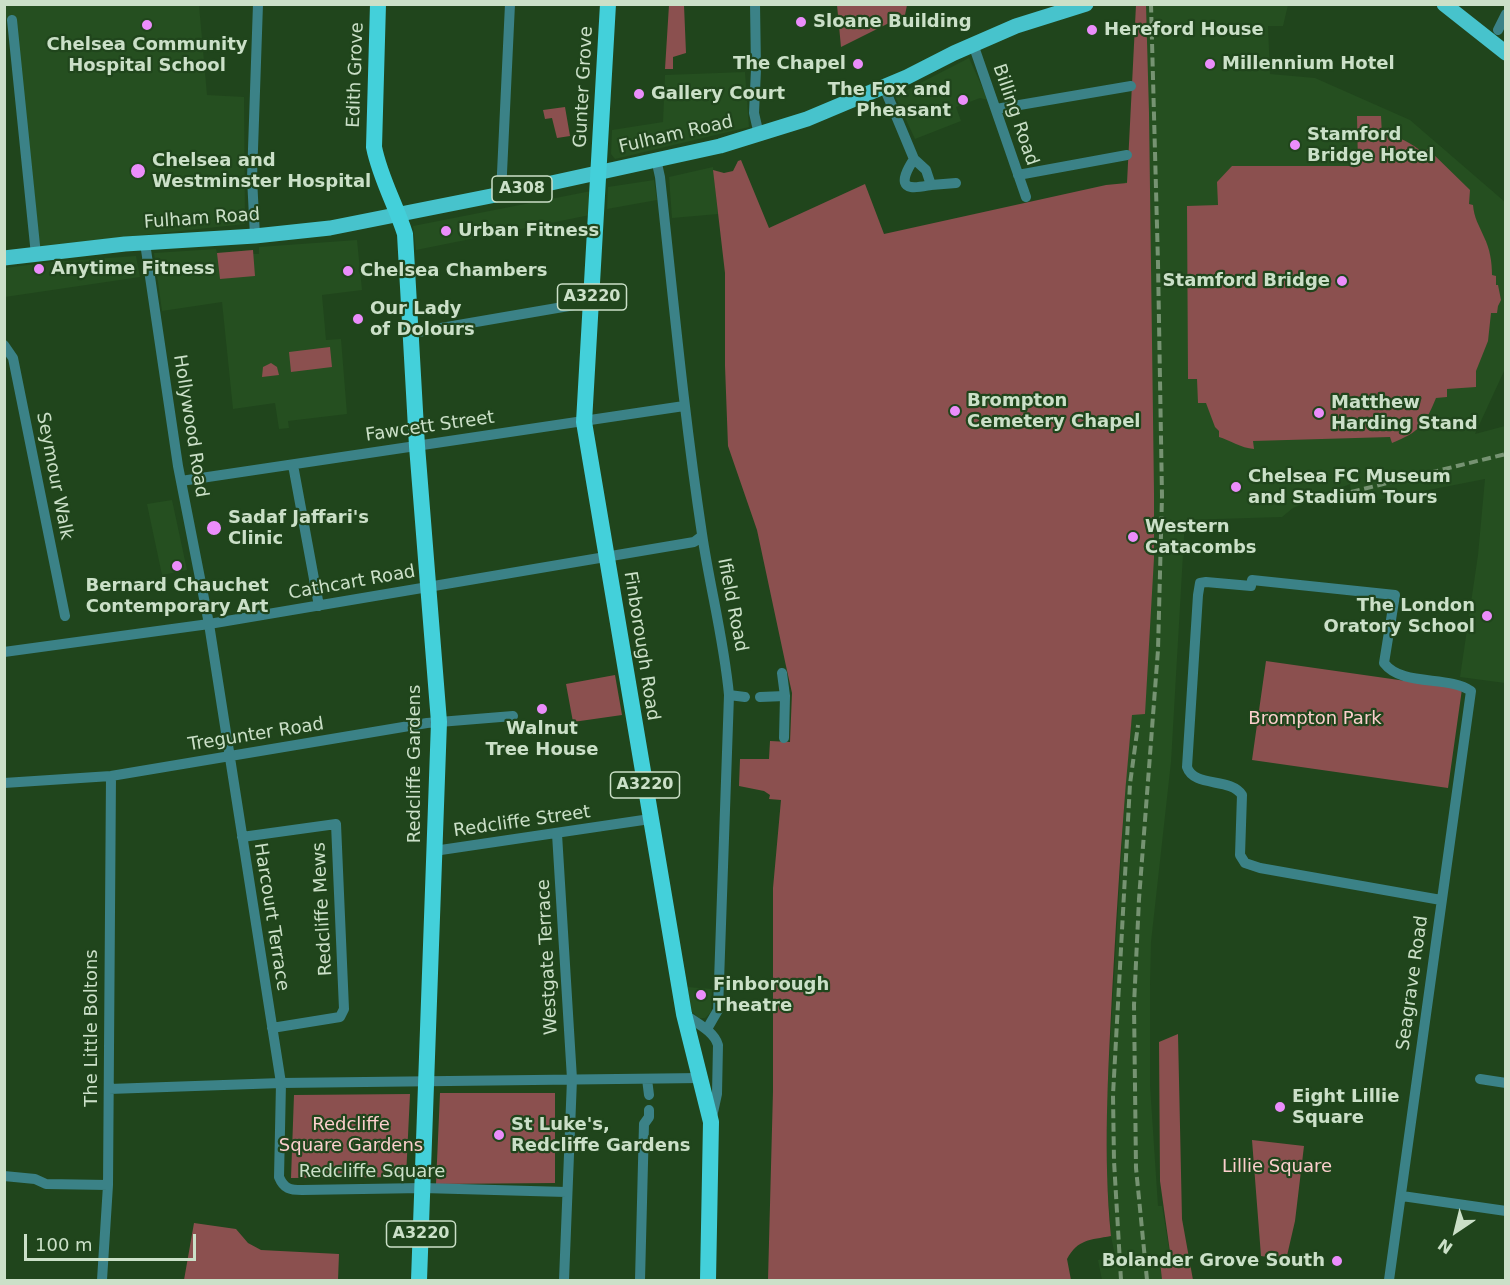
<!DOCTYPE html>
<html>
<head>
<meta charset="utf-8">
<style>
	body { margin:0 }
	#map { position:relative; width:1510px; height:1285px; overflow:hidden; background:#20451c; font-family:"DejaVu Sans",sans-serif }
	canvas { display:block }
	.frame { position:absolute; inset:0; border:6px solid #cbe0c8; pointer-events:none }
	.north { position:absolute; left:1426px; top:1201px; width:60px; height:60px; -webkit-text-stroke:4px #20451c; paint-order:stroke; rotate:215deg; font-size:16px; font-weight:700; line-height:24px; text-align:center; color:#cbe0c8 }
	.north::after { content:''; display:block; margin:auto; width:21px; height:27px; background:#cbe0c8; clip-path:polygon(50% 0,100% 100%,50% 72%,0 100%) }
	.scale { position:absolute; left:24px; top:1234px; width:172px; height:27px; box-sizing:border-box; border:3px solid #cbe0c8; border-top:0; padding-left:8px; font-size:18px; line-height:21px; white-space:nowrap; color:#cbe0c8; -webkit-text-stroke:4px #20451c; paint-order:stroke }
</style>
</head>
<body>
<div id="map">
<canvas width="1510" height="1285"></canvas>
<div class="frame"></div>
<div class="north">N</div>
<div class="scale">100 m</div>
</div>
<script>
const ctx = document.querySelector('canvas').getContext('2d');
ctx.lineJoin = 'round';
function fillPath(path, color) {
  ctx.fillStyle = color;
  ctx.fill(path, 'evenodd');
}
function strokePath(path, color, width, dash) {
  ctx.strokeStyle = color;
  ctx.lineWidth = width;
  ctx.lineCap = dash ? 'butt' : 'round';
  ctx.setLineDash(dash || []);
  ctx.stroke(path);
}
function label(font, color, halo, rows, align = 'center') {
  ctx.font = font + ' "DejaVu Sans",sans-serif';
  ctx.lineWidth = 4.5;
  ctx.setLineDash([]);
  ctx.textBaseline = 'middle';
  ctx.strokeStyle = halo;
  ctx.fillStyle = color;
  for (const [text, x, y, turn = 0] of rows) {
    ctx.save();
    ctx.translate(x, y);
    ctx.rotate((+turn || 0) * Math.PI / 180);
    ctx.textAlign = isNaN(turn) ? turn : align;
    if (halo) ctx.strokeText(text, 0, 0);
    ctx.fillText(text, 0, 0);
    ctx.restore();
  }
}
fillPath(new Path2D(`
	M4,5H199L207,95L244,97L245,224L40,246L15,18L5,19Z
	M1136,5H1288L1283,26H1268L1270,74L1315,78L1410,120L1505,202V369L1475,434L1505,426V683L1460,677L1478,555L1485,479L1352,505L1350,484L1293,508L1282,517L1185,520L1171,762L1151,942L1150,985V1085L1158,1206H1162L1171,1260L1160,1261L1162,1280H1102L1098,1260L1115,1256L1111,1236L1107,1181V1095L1126,774L1132,715L1125,182H1128Z
	M969,58L988,100L980,98L956,107L961,121L915,139L895,96Z
	M745,72L749,127L615,159L611,154L612,130L663,122L665,75Z
	M713,167L718,214L672,218L669,177Z
	M654,180L657,200L607,209L608,187Z
	M591,191L590,215L416,250L413,226Z
	M357,240L362,290L322,295L326,340L341,339L347,414L288,421L289,428L279,429L275,403L233,409L222,302L162,311L154,253L216,249L217,253L253,250V254H259V247Z
	M136,256L140,277L5,297V268L51,262Z
	M172,500L187,570L162,575L147,504Z
	M687,987L712,989L711,1012L705,1018H699L692,1012Z`), '#254f20');
fillPath(new Path2D(`
	M669,5H684L686,53L673,57V69H665Z
	M837,5V4L907,5L905,15L841,47Z
	M1136,5H1146L1149,113L1154,493V558L1145,714L1132,715C1123,808 1117,901 1112,994C1108,1075 1103,1155 1111,1236C1090,1240 1078,1239 1067,1259L1071,1280H768L773,1091V888L781,800L769,799L770,795L764,791L739,786L740,759H769L770,741L790,742L792,693L786,666L757,530L728,446L725,366V273L713,170L724,173L733,171L738,161L741,160L769,228L865,184L884,234L1106,185L1127,183Z
	M565,107L570,136L557,138L552,118L545,119L543,110Z
	M1357,116H1381L1382,135C1397,135 1412,143 1423,153L1428,149L1470,190L1469,204L1473,205C1474,218 1479,225 1484,237C1490,249 1492,262 1492,275L1496,276V285H1498L1501,300L1498,306L1497,313H1491L1488,341L1476,371V387L1447,389V397L1436,398C1425,425 1419,432 1392,443L1390,437L1253,441L1254,449C1241,448 1229,440 1219,437V431L1215,427L1206,403H1198L1197,379H1188L1187,206L1218,205L1217,182L1232,166H1358Z
	M253,250L255,276L220,279L217,253Z
	M330,347L332,367L291,372L289,352Z
	M271,363L277,367L279,375L262,377L263,367Z
	M1266,661L1462,689L1448,788L1252,760Z
	M615,675L622,715L573,722L566,684Z
	M1178,1034L1182,1219L1193,1280H1162L1160,1261L1171,1259L1160,1181L1159,1042Z
	M440,1093H555V1183L436,1184Z
	M410,1094L406,1177L291,1178L294,1095Z
	M1252,1140L1304,1146L1295,1221L1286,1260L1261,1256Z
	M194,1223L236,1229L248,1243L261,1250L339,1254L338,1280H184Z`), '#8b504f');
strokePath(new Path2D(`
	M755,4L756,69L754,113L759,135
	M12,20L36,255
	M1498,30L1506,14
	M973,44L1026,197
	M884,87L914,159L926,170L931,185L956,183
	M996,109L1131,86
	M656,159L660,177C673,296 684,415 702,534C710,588 724,640 729,695L718,1010L707,1029
	M914,159C910,165 897,185 911,187C917,188 925,186 931,185
	M1018,175L1127,155
	M501,194L510,4
	M255,236L252,178L258,4
	M145,243L178,466L209,624L281,1083L279,1177C284,1189 290,1190 302,1190L423,1188L566,1192
	M412,333L592,302
	M4,345L13,358L65,616
	M293,465L319,606
	M181,481L684,406
	M4,652L209,624L694,542L702,536
	M782,673L785,696
	M729,695L745,697
	M760,697L785,696L784,738
	M4,783L111,776L427,723L513,716
	M557,834L572,1079L564,1280
	M242,837L336,824L344,1009L340,1017L272,1028
	M434,851L650,819
	M684,1014C696,1023 714,1031 718,1045L717,1094L712,1117
	M647,1079L649,1095
	M1480,1079L1506,1083
	M109,1089L281,1083L701,1078
	M4,1176L35,1179L46,1184L108,1185
	M1402,1196L1506,1211
	M102,1280L108,1185L111,776
	M640,1280L644,1124L649,1117V1110
	M1389,1280L1471,691C1448,675 1402,687 1384,663L1395,595L1252,580L1251,586L1206,582L1200,583L1198,595L1187,767C1194,788 1230,777 1242,795L1240,855L1245,863L1260,868L1441,900`), '#3b8287', 10);
strokePath(new Path2D(`
	M1444,4L1506,53
	M4,258L125,244L255,236L330,228L501,194L720,146L807,119L907,77L954,53L1016,26L1086,4`), '#47c3cc', 15);
strokePath(new Path2D(`
	M378,4L374,147C380,178 396,205 405,234L417,446L439,722L419,1280
	M608,4L584,422L684,1014L711,1122L708,1280`), '#43d0da', 16);
strokePath(new Path2D(`
	M1351,492L1506,454
	M1121,1280L1114,1161L1113,1095L1130,784L1138,725
	M1147,1280L1136,1168L1134,1005L1139,899L1158,650L1162,496L1158,263L1151,4`), '#769372', 4, [9, 4.5]);
for (const [x, y, r, color] of [
	[801,22,6,"#eb8dfb"],
	[147,25,6,"#eb8dfb"],
	[1092,30,6,"#eb8dfb"],
	[858,64,6,"#eb8dfb"],
	[1210,64,6,"#eb8dfb"],
	[639,94,6,"#eb8dfb"],
	[963,100,6,"#eb8dfb"],
	[1295,145,6,"#eb8dfb"],
	[138,171,8,"#eb8dfb"],
	[446,231,6,"#eb8dfb"],
	[39,269,6,"#eb8dfb"],
	[348,271,6,"#eb8dfb"],
	[1342,281,6,"#eb8dfb"],
	[358,319,6,"#eb8dfb"],
	[955,411,6,"#eb8dfb"],
	[1319,413,6,"#eb8dfb"],
	[1236,487,6,"#eb8dfb"],
	[214,528,8,"#eb8dfb"],
	[1133,537,6,"#eb8dfb"],
	[177,566,6,"#eb8dfb"],
	[1487,616,6,"#eb8dfb"],
	[542,709,6,"#eb8dfb"],
	[701,995,6,"#eb8dfb"],
	[1280,1107,6,"#eb8dfb"],
	[499,1135,6,"#eb8dfb"],
	[1337,1261,6,"#eb8dfb"]
]) {
  const dot = new Path2D();
  dot.arc(x, y, r, 0, 2 * Math.PI);
  ctx.fillStyle = color;
  ctx.fill(dot);
  strokePath(dot, '#20451c', 2);
}
for (const [x, y, w] of [
	[522,189,60],
	[592,297,69],
	[645,785,69],
	[421,1234,69]
]) {
  const box = new Path2D();
  box.roundRect(x - w / 2, y - 13, w, 26, 4.5);
  ctx.fillStyle = '#20451c';
  ctx.fill(box);
  strokePath(box, '#cbe0c8', 1.5);
}
label('bold 16px', '#cbe0c8', null, [
	["A308",522,189],
	["A3220",592,297],
	["A3220",645,785],
	["A3220",421,1234]
]);
label('bold 18px', '#cbe0c8', '#20451c', [
	["Sloane Building",813,22],
	["Hereford House",1104,30],
	["Chelsea Community",147,45,"center"],
	["Hospital School",147,66,"center"],
	["The Chapel",846,64,"right"],
	["Millennium Hotel",1222,64],
	["The Fox and",951,90,"right"],
	["Pheasant",951,111,"right"],
	["Gallery Court",651,94],
	["Stamford",1307,135],
	["Bridge Hotel",1307,156],
	["Chelsea and",152,161],
	["Westminster Hospital",152,182],
	["Urban Fitness",458,231],
	["Anytime Fitness",51,269],
	["Chelsea Chambers",360,271],
	["Stamford Bridge",1330,281,"right"],
	["Our Lady",370,309],
	["of Dolours",370,330],
	["Brompton",967,401],
	["Cemetery Chapel",967,422],
	["Matthew",1331,403],
	["Harding Stand",1331,424],
	["Chelsea FC Museum",1248,477],
	["and Stadium Tours",1248,498],
	["Sadaf Jaffari's",228,518],
	["Clinic",228,539],
	["Western",1145,527],
	["Catacombs",1145,548],
	["Bernard Chauchet",177,586,"center"],
	["Contemporary Art",177,607,"center"],
	["The London",1475,606,"right"],
	["Oratory School",1475,627,"right"],
	["Walnut",542,729,"center"],
	["Tree House",542,750,"center"],
	["Finborough",713,985],
	["Theatre",713,1006],
	["Eight Lillie",1292,1097],
	["Square",1292,1118],
	["St Luke's,",511,1125],
	["Redcliffe Gardens",511,1146],
	["Bolander Grove South",1325,1261,"right"]
], 'left');
label('18px', '#cbe0c8', '#20451c', [
	["Edith Grove",356,75,-88],
	["Gunter Grove",584,87,-87],
	["Billing Road",1015,115,71],
	["Fulham Road",676,135,-13],
	["Fulham Road",202,219,-4],
	["Hollywood Road",190,426,81],
	["Fawcett Street",430,427,-8],
	["Seymour Walk",54,476,79],
	["Cathcart Road",352,583,-10],
	["Ifield Road",732,605,79],
	["Finborough Road",641,646,81],
	["Tregunter Road",256,735,-9],
	["Redcliffe Gardens",415,764,-90],
	["Redcliffe Street",522,822,-8],
	["Redcliffe Mews",323,909,-93],
	["Harcourt Terrace",271,917,81],
	["Westgate Terrace",548,957,-93],
	["Seagrave Road",1413,983,-82],
	["The Little Boltons",92,1028,-90],
	["Redcliffe Square",372,1172]
]);
label('18px', '#fccfcd', '#20451c', [
	["Brompton Park",1315,719],
	["Redcliffe",351,1125],
	["Square Gardens",351,1146],
	["Lillie Square",1277,1167]
]);
</script>
</body>
</html>
